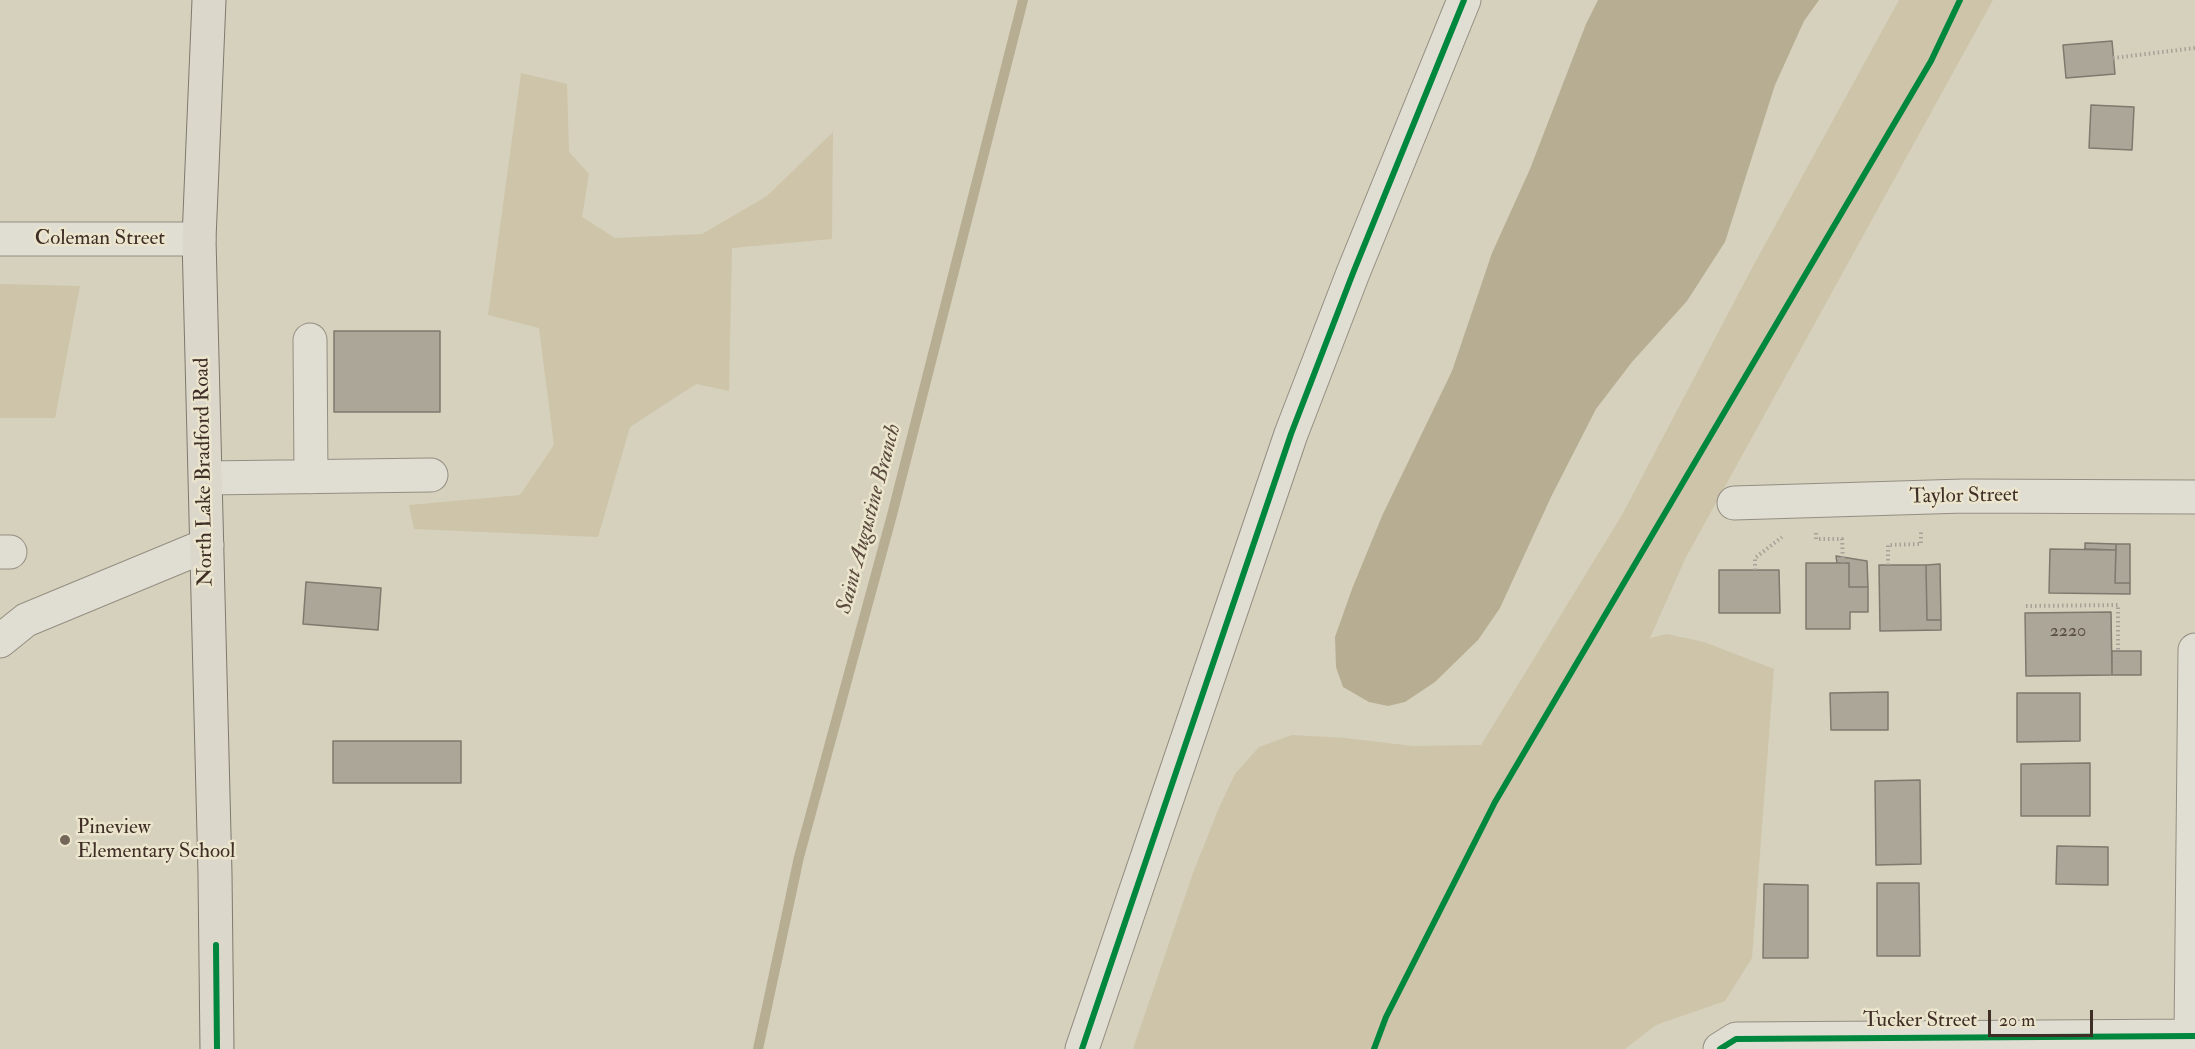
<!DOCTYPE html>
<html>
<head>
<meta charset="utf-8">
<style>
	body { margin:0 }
	#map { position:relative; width:2195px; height:1049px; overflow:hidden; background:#d6d1bc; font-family:"IM FELL Double Pica",serif }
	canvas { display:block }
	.scale { position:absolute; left:1988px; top:1010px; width:105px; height:27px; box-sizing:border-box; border:3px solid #3f2e26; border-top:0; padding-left:8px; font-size:18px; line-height:21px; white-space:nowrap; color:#3f2e26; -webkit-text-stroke:4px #ece5cd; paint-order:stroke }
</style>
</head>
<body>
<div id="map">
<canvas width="2195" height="1049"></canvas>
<div class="scale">20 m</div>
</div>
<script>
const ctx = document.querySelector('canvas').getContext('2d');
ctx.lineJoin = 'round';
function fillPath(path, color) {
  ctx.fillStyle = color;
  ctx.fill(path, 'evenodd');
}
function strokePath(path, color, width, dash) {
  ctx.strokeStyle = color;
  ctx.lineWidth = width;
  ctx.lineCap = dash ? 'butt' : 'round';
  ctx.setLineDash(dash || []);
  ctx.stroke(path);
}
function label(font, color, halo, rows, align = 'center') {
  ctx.font = font + ' "IM FELL Double Pica",serif';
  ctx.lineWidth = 5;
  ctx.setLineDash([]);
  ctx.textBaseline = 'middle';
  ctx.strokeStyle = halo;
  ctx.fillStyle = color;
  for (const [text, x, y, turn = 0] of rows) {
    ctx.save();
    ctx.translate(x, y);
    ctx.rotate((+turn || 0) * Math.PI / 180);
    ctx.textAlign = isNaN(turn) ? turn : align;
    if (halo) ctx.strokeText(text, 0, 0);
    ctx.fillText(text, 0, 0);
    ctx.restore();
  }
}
fillPath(new Path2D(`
	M1899,0H1993L1685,559L1650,638L1667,634L1704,642L1774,669L1752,958L1725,1001L1656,1025L1625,1049H1133L1193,873L1218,810L1235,774L1259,747L1292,735L1345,738L1413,746L1481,745L1622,515L1752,268Z
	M521,73L567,84L569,152L589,174L582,217L615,238L702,234L767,196L833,132L832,239L732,248L729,391L696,384L630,427L598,537L414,529L409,505L520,495L554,445L539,328L488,315Z
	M0,284L80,286L55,418H0Z`), '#cdc4a9');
fillPath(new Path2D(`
	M1598,0H1819L1804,21L1775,85L1725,242L1687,301L1632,362L1596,409L1551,497L1500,608L1478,640L1435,682L1405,702L1388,706L1369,702L1343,687L1336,667L1335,637L1352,589L1382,516L1452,371L1492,253L1530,169L1586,24Z`), '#b7ad93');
strokePath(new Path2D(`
	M758,1049L799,857L892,515L1023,0`), '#b7ad93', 10);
const building = new Path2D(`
	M2112,41L2115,74L2066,78L2063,45Z
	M2091,105L2134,107L2132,150L2089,148Z
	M334,331H440V412H334Z
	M2085,543L2116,544V550L2085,549Z
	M2116,544H2130V583H2115Z
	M2050,549L2116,550L2115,583H2130V594L2049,593Z
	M1836,556L1867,561L1868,587H1849V563H1837Z
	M1806,563H1849V587H1868V612H1850V629H1806Z
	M1940,564L1941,620H1927L1926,565Z
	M1879,565H1926L1927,620H1941V630L1880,631Z
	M1719,570H1779L1780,613H1719Z
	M306,582L381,588L378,630L303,624Z
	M2111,612L2112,675L2026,676L2025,613Z
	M2112,651H2141V675H2112Z
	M1888,692V730H1831L1830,693Z
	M2017,693H2080V741L2017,742Z
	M333,741H461V783H333Z
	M2090,763V816H2021V764Z
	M1920,780L1921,864L1876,865L1875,781Z
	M2057,846L2108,847V885L2056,884Z
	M1877,883H1919L1920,956H1877Z
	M1764,884L1808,885V958H1763Z`);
fillPath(building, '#aba698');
strokePath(building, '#7f796e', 1.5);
const minor = new Path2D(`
	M0,239H199
	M310,340L311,477
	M206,478L431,475
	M1734,503L1964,496L2195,497
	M0,552H10
	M0,641L26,620L207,545
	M2191,1036L2195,650
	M1082,1049L1291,434L1353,273L1464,0
	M1720,1049L1736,1039L2195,1036`);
const major = new Path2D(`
	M209,0L199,239L215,874L217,1049`);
strokePath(minor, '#948e82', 35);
strokePath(major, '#7f796e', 35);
strokePath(new Path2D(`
	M2113,58L2195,48
	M1816,533V539H1842L1843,563
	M1888,565V545L1921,544V532
	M1755,570V558L1782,537
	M2026,606L2118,605V662`), '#a6a299', 4, [1.5, 3]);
strokePath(minor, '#e0ddd3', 33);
strokePath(major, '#dbd7cb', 33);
strokePath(new Path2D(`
	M216,945L217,1049
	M1082,1049L1291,434L1353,273L1464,0
	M1374,1049L1386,1017L1495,802L1931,61L1960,0
	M1720,1049L1736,1039L2195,1036`), '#00873e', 6);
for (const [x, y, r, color] of [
	[65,840,6,"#74675a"]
]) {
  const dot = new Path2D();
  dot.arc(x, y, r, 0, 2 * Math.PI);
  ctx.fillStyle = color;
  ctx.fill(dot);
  strokePath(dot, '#ece5cd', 2);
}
label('18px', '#5a4c42', null, [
	["2220",2068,632]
]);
label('21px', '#3f2e26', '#ece5cd', [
	["Coleman Street",100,239],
	["North Lake Bradford Road",205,472,-91],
	["Taylor Street",1964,497,-1],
	["Tucker Street",1920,1021]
]);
label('21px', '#3f2e26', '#ece5cd', [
	["Pineview",77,828],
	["Elementary School",77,852]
], 'left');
label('italic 22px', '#5a4a3d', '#ece5cd', [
	["Saint Augustine Branch",870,519,-75]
]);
</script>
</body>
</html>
